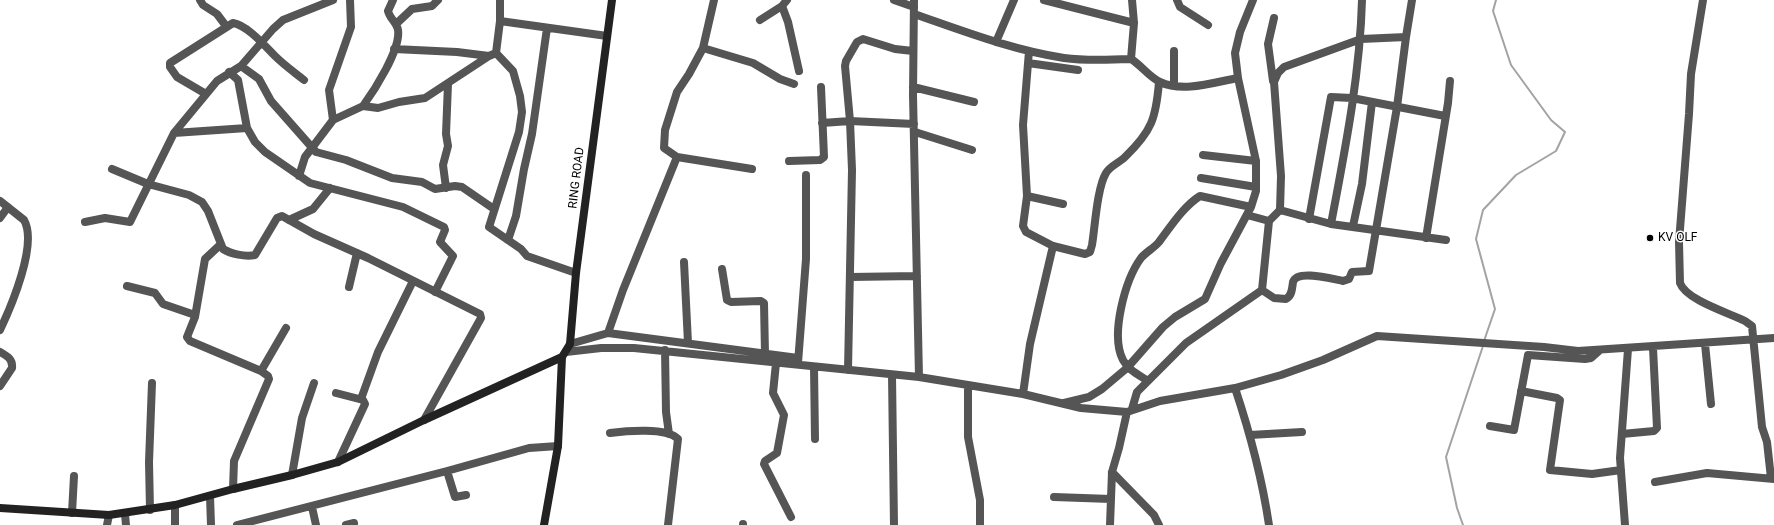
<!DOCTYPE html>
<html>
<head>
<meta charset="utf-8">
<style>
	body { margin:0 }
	canvas { display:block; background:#fff }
</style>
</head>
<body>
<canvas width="1774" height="525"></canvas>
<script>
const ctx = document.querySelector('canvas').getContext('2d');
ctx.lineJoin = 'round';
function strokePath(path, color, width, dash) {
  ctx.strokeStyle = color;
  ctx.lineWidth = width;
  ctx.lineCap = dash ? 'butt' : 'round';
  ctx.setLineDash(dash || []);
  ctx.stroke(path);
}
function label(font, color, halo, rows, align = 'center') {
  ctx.font = font + ' Roboto,sans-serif';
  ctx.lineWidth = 3;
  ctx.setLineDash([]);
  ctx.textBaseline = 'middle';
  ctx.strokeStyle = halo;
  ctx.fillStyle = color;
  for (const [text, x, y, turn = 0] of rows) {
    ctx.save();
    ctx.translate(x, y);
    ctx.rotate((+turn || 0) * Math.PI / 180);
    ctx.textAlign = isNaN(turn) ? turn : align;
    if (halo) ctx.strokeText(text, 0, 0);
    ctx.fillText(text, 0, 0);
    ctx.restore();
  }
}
strokePath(new Path2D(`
	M1484,341L1495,309L1476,239L1483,210L1516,175L1556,151L1565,132L1551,120L1511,65L1493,11L1496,0
	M1463,525L1457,508L1446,457L1483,346`), '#a3a3a3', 2);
strokePath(new Path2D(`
	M200,0L203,5L217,14L226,26
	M500,0V21L607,36
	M787,0L782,6L788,22L799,71
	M894,0L914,7
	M914,0L913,95L919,377
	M1044,0L1134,23
	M1177,0L1180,7L1208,25
	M1703,0L1691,74L1689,114L1679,242L1680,283C1686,300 1729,313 1745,321L1752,326L1762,427L1767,442L1771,478
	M914,14C963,31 1012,50 1064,58C1086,61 1108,60 1131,59L1134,23L1132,0
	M760,20L782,6
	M500,21L496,53L513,71L520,96L522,112L519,132L489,227L521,249L527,256L576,273
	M396,24L412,9L432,6L438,0
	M996,42L1014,0
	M703,48L753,63L780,79L794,84
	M394,49L457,52L489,56
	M1029,51L1023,125L1027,196L1023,226L1026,232L1053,246L1085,254L1090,252L1092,245C1095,227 1097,188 1106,173C1110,166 1119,163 1125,157C1152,131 1156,118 1159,82
	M1131,59C1141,65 1149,77 1160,82C1183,93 1215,82 1238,78
	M1028,63L1078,70
	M241,66L259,79L271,101L316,152L346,160L392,178L422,182L435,189L455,186L462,187L494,209
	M229,72L238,80L247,128
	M1273,81L1268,44L1274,18
	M1174,85V51
	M913,87L974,102
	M206,94L177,77L170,67V63L233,23C247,25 265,46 275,56C284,65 294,72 304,80
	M363,106C374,91 401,49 398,30C397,23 390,19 388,11L393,0
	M333,120L329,90L351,27L350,0
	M822,123L850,121L914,124
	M915,132L972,150
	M174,133L217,81L241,66L273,29L283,20L333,0
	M1203,155L1256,161
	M677,157L752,169
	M789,161L820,160L824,157L821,87
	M112,169L148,184L189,195L202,202L208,211L223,249C231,254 245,257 255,255L277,218L282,216L314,234L368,258L480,314L481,318L424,420
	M299,176L305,157L333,120L363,106L378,108L399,102L425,98L489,56L496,53
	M1201,178L1256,187
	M446,188L443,165L448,146L446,134L448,84
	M1027,196L1063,204
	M0,201L24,220C38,244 11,307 0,330
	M1280,210L1331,224L1446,240
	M1247,215L1269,221
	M0,218L8,207
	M1309,219L1331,97L1352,98L1445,116
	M289,220L313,209L330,188
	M85,222L105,218L130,222L174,133L247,128L255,142L265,152L310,183L403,207L444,227L445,230L440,242L453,256L435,292
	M1331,224C1345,150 1360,75 1362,0
	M1353,226L1362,184L1372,102
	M1426,238L1448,103L1450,81
	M508,240L516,216L524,169L532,134L547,28
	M221,244L205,259L195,317L187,337L190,341L261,371L268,376L269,379L234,461L233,489
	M684,262L688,343
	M722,269L727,300L731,302L761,301L764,303L765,354
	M850,277L917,276
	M127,286L155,293L163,304L195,315
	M349,287L357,253
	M1262,290L1274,298L1286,299C1292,296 1292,289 1293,282C1297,269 1332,279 1343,281L1349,279L1352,272L1369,271L1397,107L1406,37
	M608,333L798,358
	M570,344L608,333L623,290L677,157L664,148L665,130L677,92L689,74L703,48L714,0
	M1705,344L1711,404
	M665,350L666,412L669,434
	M0,352C7,356 13,359 12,368L0,386
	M566,352L601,348H634L919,377L1023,394L1081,408L1127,412L1160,401L1235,388L1281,375L1323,360L1377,336L1544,347L1578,351L1774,338
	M776,363L773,393L784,415L777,453L765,461L764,464L791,517
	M798,363L806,259V175
	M814,367L815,439
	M848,370L852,170L850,121L845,66L846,61L857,42L863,39L895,49L913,51
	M261,371L286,328
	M892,375L894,525
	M1148,381C1139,375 1128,370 1123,360C1110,335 1125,280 1141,258C1146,252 1154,248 1159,242C1171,226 1184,206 1200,196L1251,207
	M968,386V437L980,500V525
	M1235,388C1250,433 1262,478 1269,525
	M1521,391L1557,398L1560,400L1550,470L1592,474L1621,470
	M336,393L363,400L365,404L338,462
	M1023,394L1030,344L1053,246
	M361,399L378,352L413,281
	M1064,403L1089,397L1102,389L1127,368L1163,327L1175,317L1205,299L1221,263L1251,207L1256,191V161L1238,78L1235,53L1240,32L1253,0
	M1132,409L1137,392L1186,343L1262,290L1269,221L1280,210L1281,176L1274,82L1278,73L1284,67L1361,39L1406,37L1412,0
	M1490,426L1514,430L1528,355L1585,359L1591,358L1600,350
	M610,433C625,431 667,427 678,439L668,525
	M1622,434L1654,431L1657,428L1653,348
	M1250,435L1302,432
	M447,471L455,497L466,495
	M1112,472L1154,515L1159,525
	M292,475L302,418L314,383
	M1655,482L1707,473L1774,479
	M210,496L211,525
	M1054,497L1111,499
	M312,507L316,525
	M150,510L149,462L152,383
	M72,513L74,476
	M125,514L126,525
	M743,524V525
	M107,525L109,515
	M175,525V505
	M237,525L447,471L529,448L558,446
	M346,525L354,523
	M1110,525L1112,472L1119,448L1127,412
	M1625,525L1620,458L1628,349`), '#555', 8);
strokePath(new Path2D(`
	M0,508L109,515L175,505L233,489L292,475L338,462L424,420L562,357L570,344L576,273L612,0
	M544,525L558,446L562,357`), '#222', 8);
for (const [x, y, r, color] of [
	[1650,238,4,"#000"]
]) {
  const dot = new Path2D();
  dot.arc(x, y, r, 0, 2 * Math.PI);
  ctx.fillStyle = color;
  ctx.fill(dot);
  strokePath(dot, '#fff', 1.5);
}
label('12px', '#000', '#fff', [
	["RING ROAD",577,178,-83]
]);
label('12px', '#000', '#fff', [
	["KV OLF",1658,238]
], 'left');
</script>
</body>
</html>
